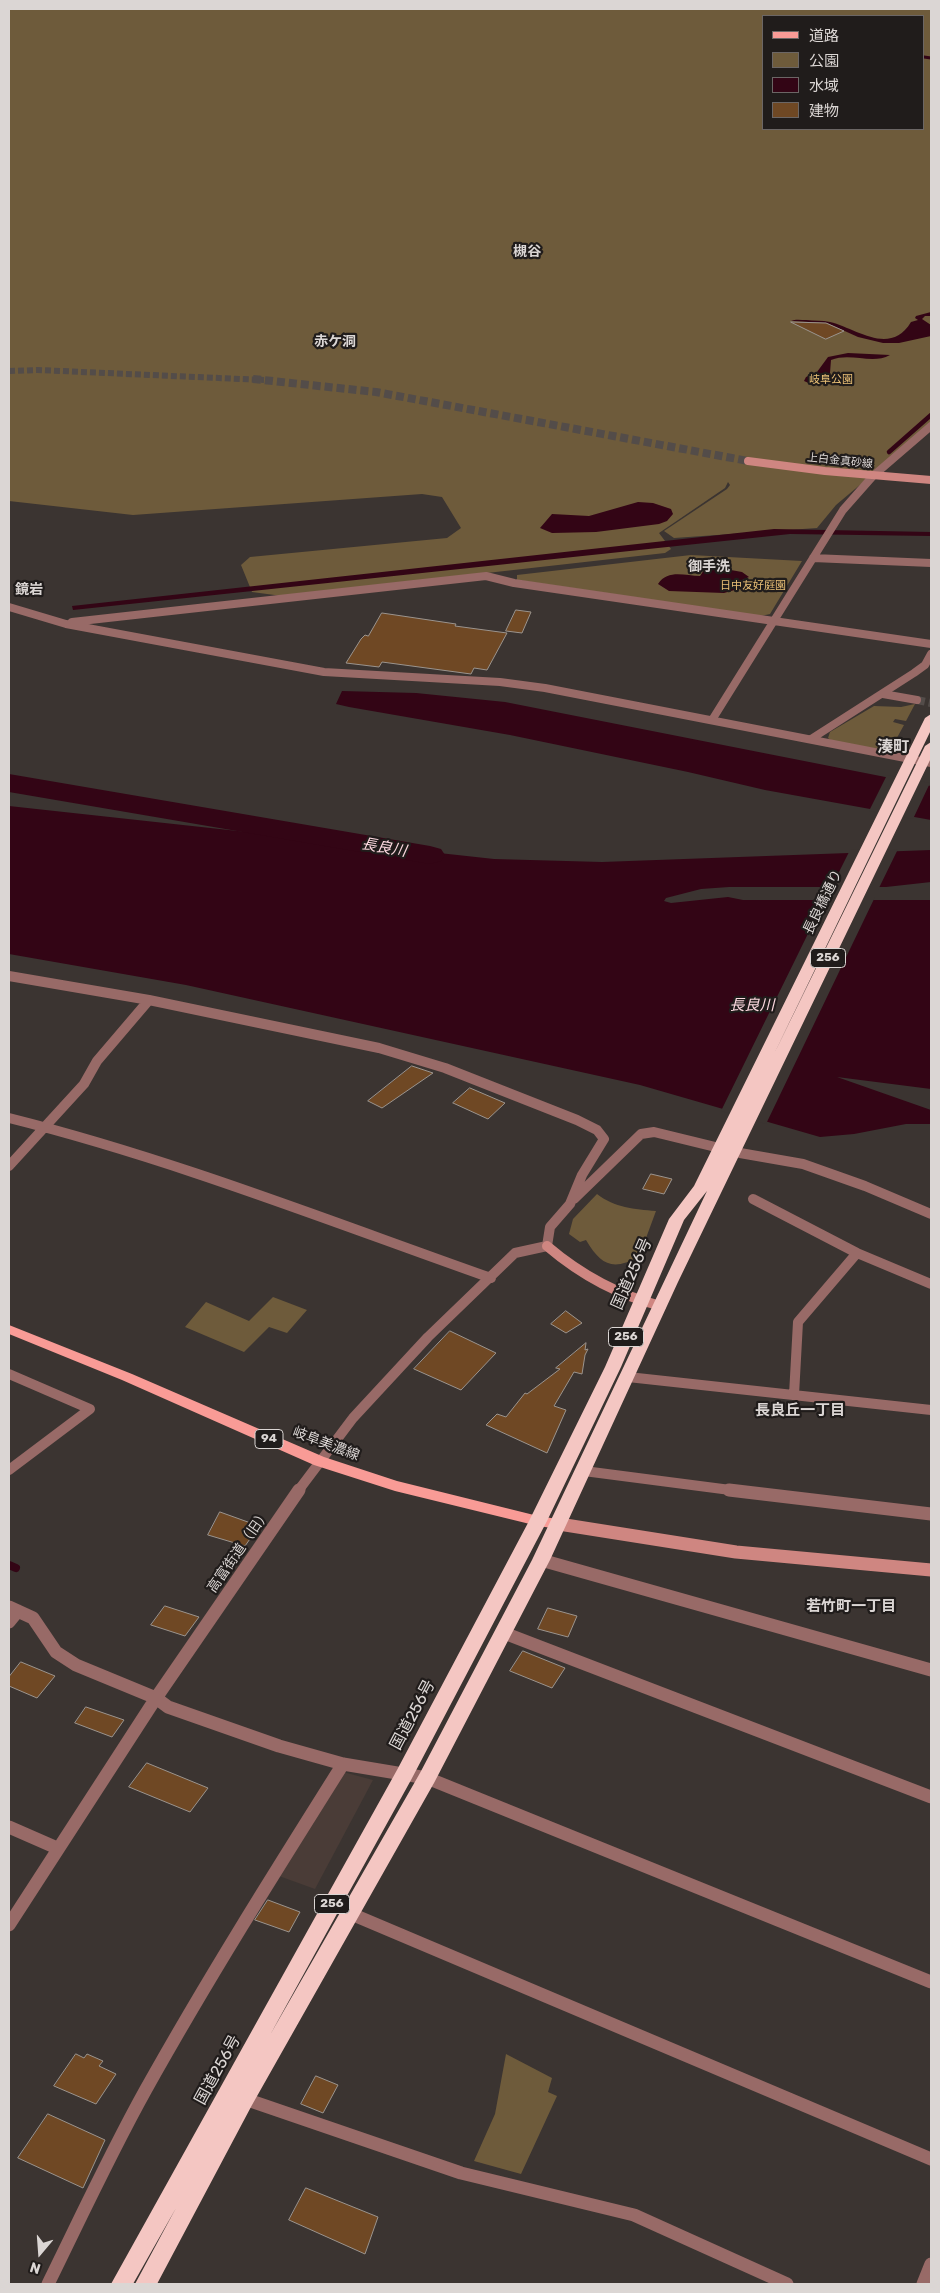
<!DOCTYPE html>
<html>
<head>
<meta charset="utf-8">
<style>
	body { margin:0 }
	#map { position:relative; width:940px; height:2293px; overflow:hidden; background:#3b3431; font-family:Rubik,"Noto Sans JP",sans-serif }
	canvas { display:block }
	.frame { position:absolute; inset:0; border:10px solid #dbd6d4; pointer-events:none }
	.legend { position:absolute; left:762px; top:15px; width:162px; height:115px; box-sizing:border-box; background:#201c1b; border:1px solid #6b6665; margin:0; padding:6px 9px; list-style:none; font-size:15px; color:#dbd6d4 }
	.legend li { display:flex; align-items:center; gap:10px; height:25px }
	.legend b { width:25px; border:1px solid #6b6665 }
	.north { position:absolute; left:15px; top:2228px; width:50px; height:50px; -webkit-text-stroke:4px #201c1b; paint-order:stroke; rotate:198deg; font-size:14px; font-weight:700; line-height:20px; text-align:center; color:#dbd6d4 }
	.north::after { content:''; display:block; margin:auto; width:18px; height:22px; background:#dbd6d4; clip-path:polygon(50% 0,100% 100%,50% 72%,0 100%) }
</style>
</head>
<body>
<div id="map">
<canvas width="940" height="2293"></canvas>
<div class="frame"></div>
<ul class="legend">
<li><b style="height:6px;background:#f99b96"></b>道路</li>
<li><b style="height:14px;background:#6e5b3b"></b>公園</li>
<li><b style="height:14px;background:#330515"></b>水域</li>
<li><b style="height:14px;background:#6f4824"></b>建物</li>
</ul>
<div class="north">N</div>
</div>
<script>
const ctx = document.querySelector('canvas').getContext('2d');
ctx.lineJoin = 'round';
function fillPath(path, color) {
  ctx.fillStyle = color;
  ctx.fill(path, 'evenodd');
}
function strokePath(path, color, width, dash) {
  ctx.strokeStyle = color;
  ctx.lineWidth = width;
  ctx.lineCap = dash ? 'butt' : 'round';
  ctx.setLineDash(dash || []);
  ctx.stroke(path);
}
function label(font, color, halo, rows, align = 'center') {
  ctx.font = font + ' Rubik,"Noto Sans JP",sans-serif';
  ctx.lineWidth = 4.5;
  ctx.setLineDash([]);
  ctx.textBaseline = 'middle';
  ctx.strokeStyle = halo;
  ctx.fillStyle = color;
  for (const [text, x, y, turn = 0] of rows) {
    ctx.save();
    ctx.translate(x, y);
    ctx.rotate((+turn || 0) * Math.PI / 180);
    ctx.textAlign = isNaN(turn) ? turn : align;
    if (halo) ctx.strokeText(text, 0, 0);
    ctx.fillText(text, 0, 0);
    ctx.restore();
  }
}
fillPath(new Path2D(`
	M343,1772L373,1780L315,1889L279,1876Z`), '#4a3c37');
fillPath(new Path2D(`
	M9,9H931V425L836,505L817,528L674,538L664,531L727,489L730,485L728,482L725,488L659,533L671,549L665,553L282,596L252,592L241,565L250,557L447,538L461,528L442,497L422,494L133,515L9,501ZM764,16H924V129H764Z
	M691,555L802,561L770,614L761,616L517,580V575Z
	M915,704L906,721L895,719L893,722L904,725L893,745L881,742L877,749L832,741L828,738L830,732L874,706L901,707Z
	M597,1194C615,1208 634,1209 656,1211L639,1257C612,1271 601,1265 586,1240L580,1242L569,1234L573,1219Z
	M273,1297L307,1310L287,1333L269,1327L244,1352L185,1327L206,1302L249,1321Z
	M506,2054L552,2078L548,2092L557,2096L521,2174L474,2161L495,2114Z`), '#6e5b3b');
fillPath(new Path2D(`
	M931,312V316H925L922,319L931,325V336L899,343H883L858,337L827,323L791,321C795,319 801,320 806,320C814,321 822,320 830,322C856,328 890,357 911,322L918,320L915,318L916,316Z
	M848,353L890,355C872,365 851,352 831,360L830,373L824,380L811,384L804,381L806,377L817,372L828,357Z
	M638,502L653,503L671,509L673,514L667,521L659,524L596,532L552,533L540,528L552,514L589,516Z
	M774,529L931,532V536L790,534L73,610L72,606Z
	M714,567L742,572L749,577L740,581L738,589L724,593L669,591L658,584C668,569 685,576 700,576L704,570Z
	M342,691L416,693L505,702L931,786V820L765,790L688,772L510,735L349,707L336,704Z
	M9,806L494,859L602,862L931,850V882L886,887H729L701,889L666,898L664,901L671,903L728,897L743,900H931V1089L837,1077L931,1110V1124H906L854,1134L820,1137L640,1085L186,985L9,954Z`), '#330515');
fillPath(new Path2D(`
	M887,775L930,783L913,819L869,811Z
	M898,849L878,890H830L850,850Z
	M826,897H875L766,1124L721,1111Z`), '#3b3431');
strokePath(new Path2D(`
	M924,57L931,58`), '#330515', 3);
strokePath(new Path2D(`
	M889,452L931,415`), '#330515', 4.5);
strokePath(new Path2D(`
	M9,1565L16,1568`), '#330515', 8);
fillPath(new Path2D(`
	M9,774L430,846L441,849L445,855L441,861L430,864L9,792Z`), '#330515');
const building = new Path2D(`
	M791,322L826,323L844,331L826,339Z
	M516,610L531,612L522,633L506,631Z
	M382,613L456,624L455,626L507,633L487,670L474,668L471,674L382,662L379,667L346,663L361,639L365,635L368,636Z
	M412,1066L433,1073L382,1108L368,1101Z
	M470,1088L505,1103L488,1119L453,1103Z
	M651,1174L672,1179L664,1194L643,1189Z
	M566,1311L582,1323L566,1333L551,1324Z
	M450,1331L496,1353L461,1390L414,1369Z
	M586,1343L585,1350L588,1349L585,1355L582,1374L574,1372L554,1406L566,1410L547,1453L486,1425L497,1414L506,1417L525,1393L527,1394L560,1369L556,1368Z
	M220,1512L259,1526L245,1546L208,1535Z
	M165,1606L199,1617L185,1636L151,1625Z
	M548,1608L577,1616L568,1637L538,1629Z
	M523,1651L565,1668L552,1688L510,1671Z
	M21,1662L55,1676L37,1698L9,1686V1677Z
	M86,1707L124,1720L112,1737L75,1723Z
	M147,1763L208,1788L190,1812L129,1787Z
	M268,1900L300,1912L289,1932L255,1920Z
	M76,2054L84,2058L87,2054L103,2061L99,2066L116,2074L96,2104L54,2086Z
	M316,2076L338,2085L323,2113L301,2104Z
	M48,2114L105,2140L83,2188L18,2158Z
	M306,2188L378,2217L365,2254L289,2220Z`);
fillPath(building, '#6f4824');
strokePath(building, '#9b948e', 1);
strokePath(new Path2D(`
	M917,700L931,703`), '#534c49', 8, [8, 4]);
strokePath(new Path2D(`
	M9,371L38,370L264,380`), '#534c49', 6, [6, 3]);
strokePath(new Path2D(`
	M253,379L376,392L748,461`), '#534c49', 8, [8, 4]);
strokePath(new Path2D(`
	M813,558L931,563
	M9,607L66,624L324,672L500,682L545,688L931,763
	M72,622L486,576L514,583L931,644
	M883,694L917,700
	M712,720L843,510L873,476L931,426
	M811,739L914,673L925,665L931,654`), '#986a67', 8);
strokePath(new Path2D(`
	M9,976L149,1000L379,1048L445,1068L577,1120L597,1130L604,1139L582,1175L570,1204L550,1227L547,1246L515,1253L428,1337L353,1418L298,1491
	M9,1118C173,1159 332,1222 491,1278
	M9,1166L84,1084L97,1061L149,1000
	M574,1199L641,1134L654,1132L740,1153L803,1164L865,1186L931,1214
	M753,1199L857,1253L931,1284
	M9,1374L90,1409L9,1470
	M628,1377L931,1410
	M794,1395L798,1322L857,1253
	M584,1471L738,1491`), '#986a67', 10);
strokePath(new Path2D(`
	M729,1490L931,1514
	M541,1560L931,1670
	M9,1607L33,1618L56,1652L76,1665L156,1698L168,1707L279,1746L343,1764L427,1778L931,1982
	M9,1622L18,1611
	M504,1633L931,1797
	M9,1827L57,1848
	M349,1913L931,2159
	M9,1925L156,1698L299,1490
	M245,2099L461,2173L634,2215L787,2284
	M48,2284C80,2219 110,2154 145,2091C207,1980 275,1872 343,1764
	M923,2284L931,2264`), '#986a67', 13);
strokePath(new Path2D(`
	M748,461L825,471L931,480`), '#cf8681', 8);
strokePath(new Path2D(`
	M547,1246C581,1275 617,1295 661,1306`), '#cf8681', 10);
strokePath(new Path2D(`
	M559,1524L736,1552L931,1570`), '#cf8681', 13);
fillPath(new Path2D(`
	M9,1325L132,1374L324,1457L397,1481L538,1516L564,1520L566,1524L564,1528L559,1529L538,1526L395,1491L314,1465L122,1380L9,1334Z`), '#f99b96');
fillPath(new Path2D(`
	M931,714V730L773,1056L925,746L931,742V758L678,1282L550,1560L434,1783L252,2105L157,2284H135L176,2208L133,2284H111L397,1770L529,1521L605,1367L669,1219L694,1186L925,718ZM707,1191L532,1560L420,1773L270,2035L411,1780L547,1521L621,1367L684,1220Z`), '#f4c6c2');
label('11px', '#eac076', '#201c1b', [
	["岐阜公園",831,380],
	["日中友好庭園",753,586]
]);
label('11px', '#dbd6d4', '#201c1b', [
	["上白金真砂線",840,461,6]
]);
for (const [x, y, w] of [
	[828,958,35],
	[626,1337,35],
	[269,1439,28],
	[332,1904,35]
]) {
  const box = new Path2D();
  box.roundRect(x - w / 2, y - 9.5, w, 19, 4);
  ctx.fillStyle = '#201c1b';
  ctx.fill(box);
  strokePath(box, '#dbd6d4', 1);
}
label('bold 12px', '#dbd6d4', null, [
	["256",828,958],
	["256",626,1337],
	["94",269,1439],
	["256",332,1904]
]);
label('bold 14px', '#dbd6d4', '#201c1b', [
	["槻谷",527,252],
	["赤ケ洞",335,342],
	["御手洗",709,567],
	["鏡岩",29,590]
]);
label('14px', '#dbd6d4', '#201c1b', [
	["長良橋通り",823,902,-64],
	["岐阜美濃線",326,1444,21],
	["高富街道（旧）",239,1551,-55]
]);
label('italic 15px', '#fdd9e0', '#201c1b', [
	["長良川",384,848,10],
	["長良川",752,1006]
]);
label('bold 15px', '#dbd6d4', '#201c1b', [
	["長良丘一丁目",800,1411],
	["若竹町一丁目",851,1607]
]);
label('bold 16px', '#dbd6d4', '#201c1b', [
	["湊町",893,747]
]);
label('16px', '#dbd6d4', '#201c1b', [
	["国道256号",632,1274,-66],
	["国道256号",413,1715,-62],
	["国道256号",218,2070,-61]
]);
</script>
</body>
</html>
